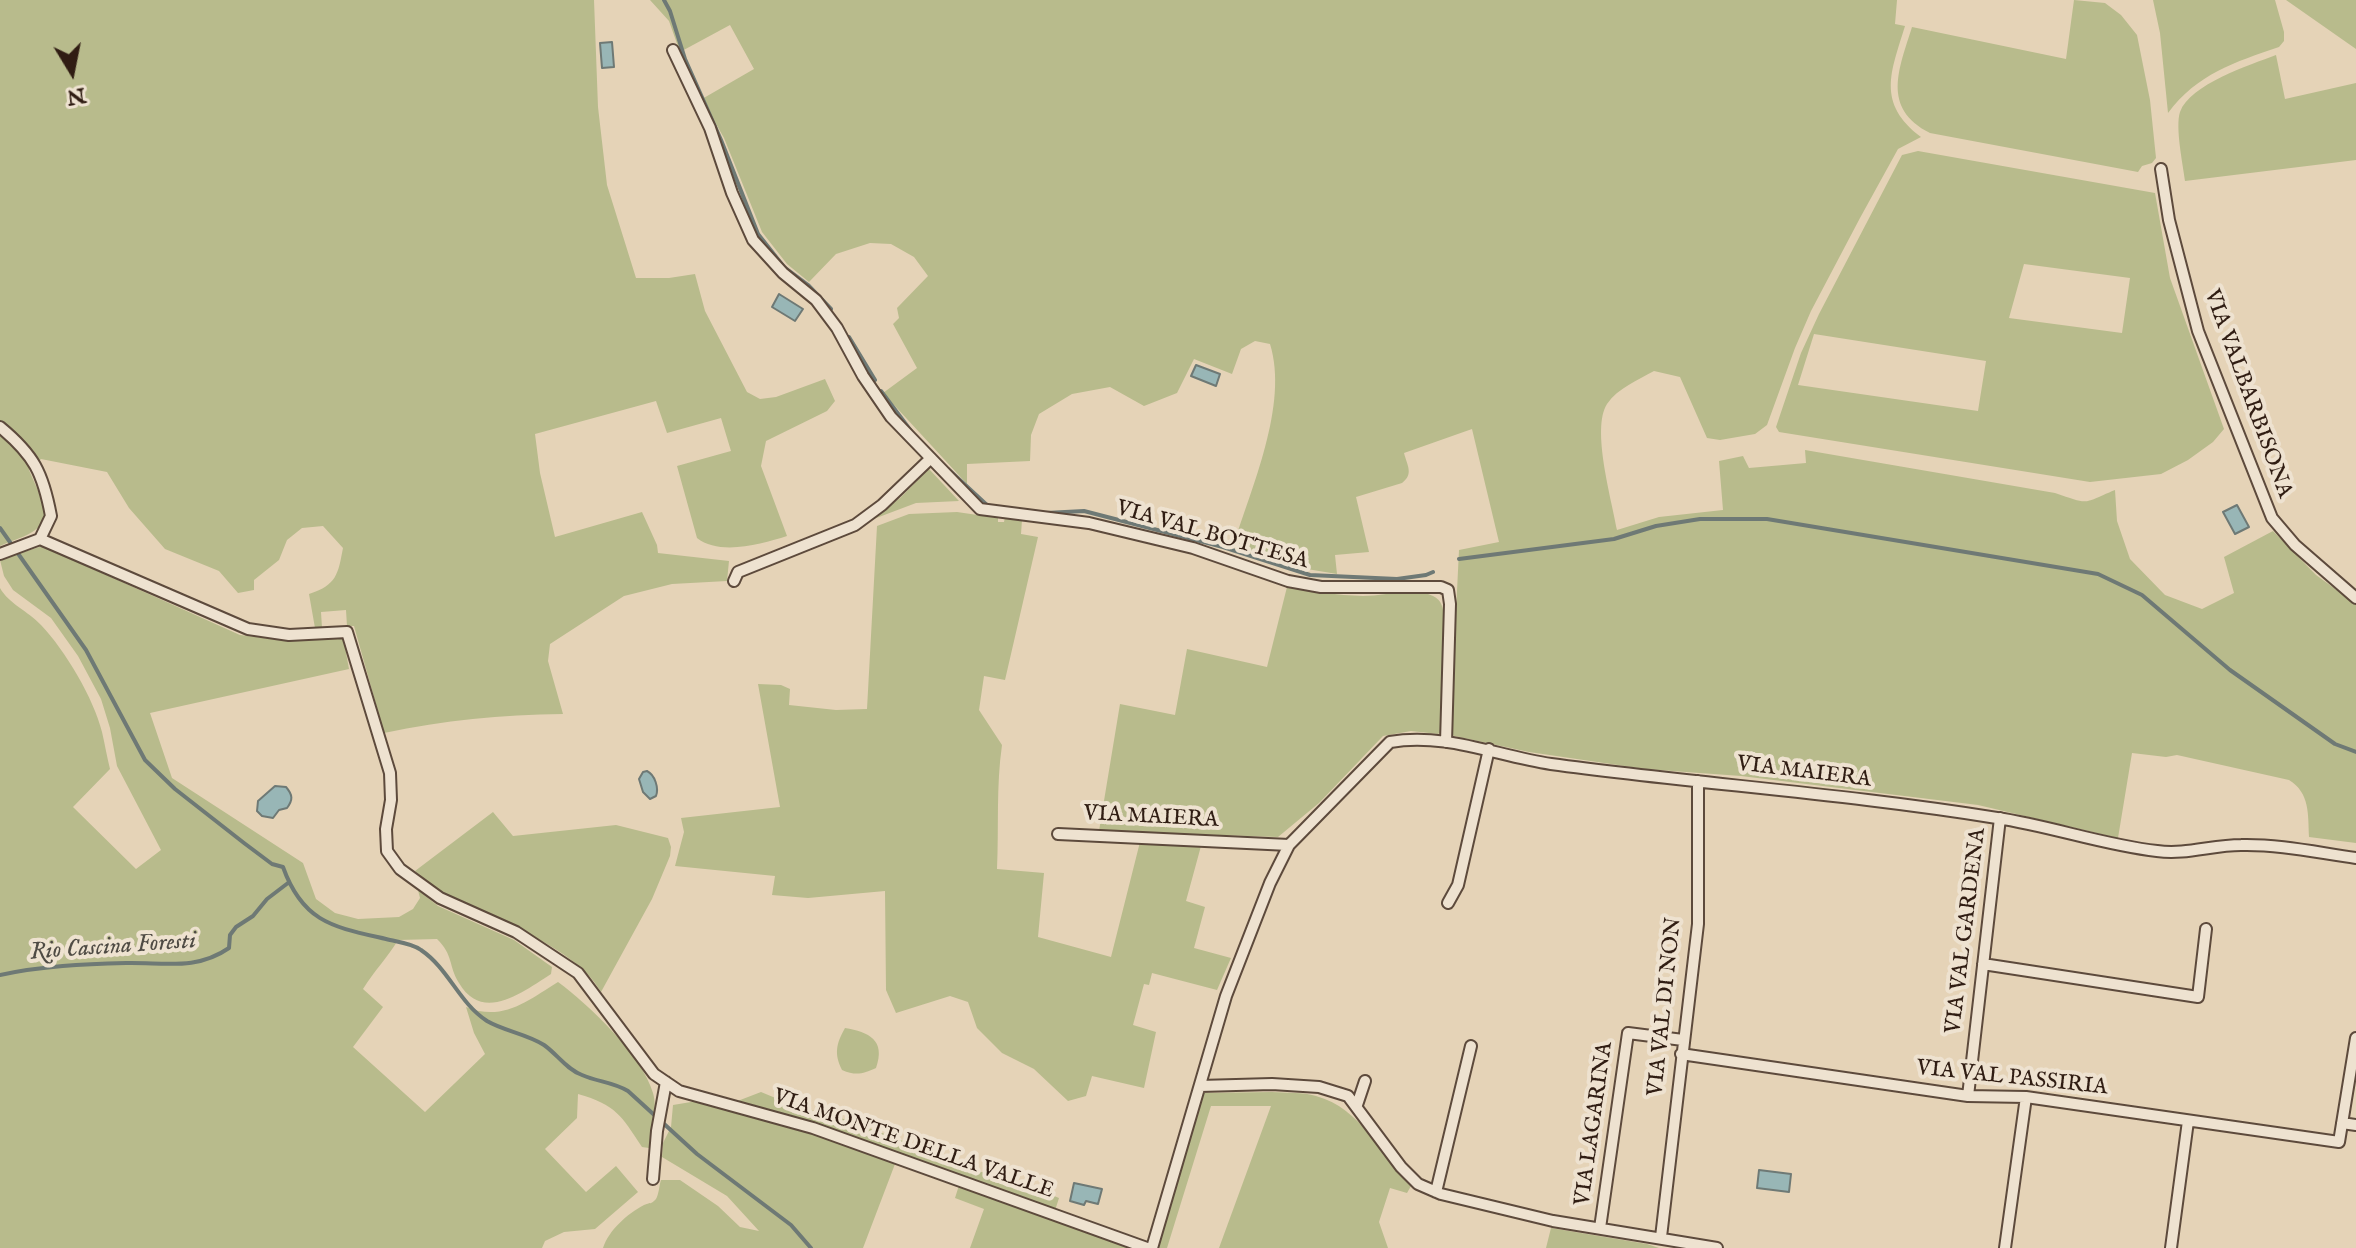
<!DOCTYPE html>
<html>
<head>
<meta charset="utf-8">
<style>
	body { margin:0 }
	#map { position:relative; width:2356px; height:1248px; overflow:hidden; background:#e5d3b7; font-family:"IM FELL English",serif }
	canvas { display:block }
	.north { position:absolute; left:32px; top:32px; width:80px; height:80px; -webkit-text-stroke:6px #eee2d0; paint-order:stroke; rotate:170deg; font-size:22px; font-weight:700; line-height:32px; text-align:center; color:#301d13 }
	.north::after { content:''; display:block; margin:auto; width:28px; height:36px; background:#301d13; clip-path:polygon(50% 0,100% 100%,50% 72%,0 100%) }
</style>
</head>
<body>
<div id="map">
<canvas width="2356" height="1248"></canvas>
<div class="north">N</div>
</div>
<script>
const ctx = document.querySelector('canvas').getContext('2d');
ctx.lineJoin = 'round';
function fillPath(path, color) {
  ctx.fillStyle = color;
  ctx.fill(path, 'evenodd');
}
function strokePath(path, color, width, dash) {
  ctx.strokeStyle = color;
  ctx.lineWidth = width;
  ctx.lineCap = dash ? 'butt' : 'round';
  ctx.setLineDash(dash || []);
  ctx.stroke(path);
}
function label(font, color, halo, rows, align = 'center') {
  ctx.font = font + ' "IM FELL English",serif';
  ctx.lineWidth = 8;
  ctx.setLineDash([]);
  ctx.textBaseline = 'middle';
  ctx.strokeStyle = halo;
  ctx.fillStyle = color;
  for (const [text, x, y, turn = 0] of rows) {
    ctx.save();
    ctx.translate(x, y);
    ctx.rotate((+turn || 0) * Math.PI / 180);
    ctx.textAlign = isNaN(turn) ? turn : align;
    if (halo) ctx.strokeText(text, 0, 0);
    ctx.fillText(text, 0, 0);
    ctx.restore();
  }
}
fillPath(new Path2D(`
	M0,0H594L598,107L607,185L636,278H669L695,274L705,311L747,392L760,399L776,397L825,379L835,401L827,411L766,441L761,466L787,536C762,544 720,556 697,538L677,466L731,451L721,418L667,433L656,401L535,434L540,473L555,537L642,512L657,545L658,553L729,561L727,581L672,584L624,596L550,644L548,661L563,714C500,715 445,720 384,733L354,626H347L346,610L321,612L322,628H315L309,594C337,585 338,574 343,548L323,526L302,528L287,540L279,560L254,580V590L238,593L219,571L165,549L129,508L107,472L41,459L29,470L43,502L45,520C32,537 19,537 0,546Z
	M650,0H1897L1895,24L1905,26C1891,72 1876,103 1921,137L1898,149L1860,218L1811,311L1795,348L1767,425L1755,434L1720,440L1707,438L1680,377L1654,371C1638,380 1618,388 1607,404C1591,429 1612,500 1617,530L1659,517L1723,510L1719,461L1743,456L1749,468L1806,463L1805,450L2055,493C2091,505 2081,504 2115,490L2117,521L2130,559L2165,595L2202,609L2234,593L2224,557L2273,531L2316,575L2356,604V843L2309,837C2308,814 2310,793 2289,780L2177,755L2166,757L2132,753L2118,838L1978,805L1741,776L1645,769L1529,752L1450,735L1459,550L1499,542L1472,429L1404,453C1407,465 1414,474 1402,483L1356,497L1369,552L1335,555L1337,574L1295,567L1233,547C1251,488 1289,405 1270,344L1255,341L1241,349L1232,374L1194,359L1177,393L1144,406L1110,387L1072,394L1039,414L1031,435L1030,461L967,464V484L883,393L917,368L893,324L899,318L897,308L928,276L914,257L891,244L870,243L836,254L809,282L787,264L762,232L724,138L702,99L754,69L730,25L680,52L669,21Z
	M2074,0L2105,3L2121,15L2137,35L2150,100L2156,158L2152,163L2142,166L2138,172L1930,133C1881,108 1899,69 1912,27L2066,59Z
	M2153,0H2275L2284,32V41L2279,47C2235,62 2197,74 2168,113L2160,33Z
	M2286,0H2356V49Z
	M2276,55L2285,99L2356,83V160L2185,181C2183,165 2175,127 2180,112C2190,84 2250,65 2276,55Z
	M1918,151L2155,193L2170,278L2224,429L2213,442L2188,460L2161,474L2090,482L1779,432L1776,427L1801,353L1819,314L1902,155ZM2024,264L2130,278L2122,333L2009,318ZM1814,334L1986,361L1978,411L1798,385Z
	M929,469L959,501L916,503L871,520L900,498Z
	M957,512L998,518V522H1004L1005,517L1022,520L1021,534L1038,537L1005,680L984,676L979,710L1002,745C996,786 999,828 997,869L1044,873L1038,937L1111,957L1140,842L1201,846L1186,901L1205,907L1194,948L1231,958L1217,990L1152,973L1149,985L1144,984L1133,1025L1156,1032L1144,1088L1092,1076L1086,1096L1068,1101L1034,1069L1002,1053L977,1028L968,1002L950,996L896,1013L886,990L885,891L808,898L772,895L775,876L675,866L684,832L681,818L780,807L758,684L781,685L790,689L789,705L836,710L867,709L877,526L909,514Z
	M42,546L240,635L280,640L343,636L349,669L150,713L172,778L303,863L316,899L335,913L358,919L399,917L413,909L420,898L418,890L438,906L514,940L552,967L551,974C524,991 483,1024 459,983C448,965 454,956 437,939L398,940C388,957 374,971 363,989L383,1007L353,1047L425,1112L485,1054L474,1033L466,1007C503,1022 527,1001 558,982C589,1005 642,1055 653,1093C658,1110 651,1132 649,1148L642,1147C621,1115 616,1105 578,1094L577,1118L545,1149L586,1192L616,1166L638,1192L595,1229L564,1232L545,1241L542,1248H0V588C9,604 28,611 41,625C65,650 94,699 102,732C105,745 107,757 110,769L73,807L136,869L161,850L117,766L110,728L101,699L78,656L51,618L13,590L4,576L0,560Z
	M1287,587C1313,592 1337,595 1363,596C1384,596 1414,587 1433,596C1442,600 1443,608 1444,617L1441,732L1438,734L1411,731L1383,736L1319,803L1278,837L1099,831L1120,704L1175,715L1187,649L1267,667Z
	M493,812L513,836L616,825L668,838L671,847L670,856L652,899L601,992C575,945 490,919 444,895C434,889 424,879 415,871Z
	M845,1028C869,1032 886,1040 876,1068C863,1074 856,1076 842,1070C834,1054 836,1044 845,1028Z
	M761,1092L802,1109L827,1113L937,1153L969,1169L1015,1180L1059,1198L1052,1220L1130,1248H970L984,1209L955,1198L961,1179L868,1145L866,1153L895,1164L863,1248H603C609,1230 627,1214 644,1205C650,1202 651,1205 656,1199C659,1194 659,1186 661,1180H680L718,1206L740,1227L759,1231L727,1196L662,1157L663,1143L671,1127L673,1105L691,1102H735Z
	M1272,1092C1287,1093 1303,1092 1316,1096C1361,1108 1381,1155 1411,1186L1407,1193L1390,1188L1379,1222L1388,1248H1219L1271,1106H1211L1167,1248H1157L1203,1093Z
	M1551,1228L1647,1244L1659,1248H1546Z`), '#b8bb8c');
const water = new Path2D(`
	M612,42L614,67L602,68L600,43Z
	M779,294L803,309L795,321L772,307Z
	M1196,365L1220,374L1216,386L1191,376Z
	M2237,505L2249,527L2235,534L2223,512Z
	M647,771C655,775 659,788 656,796L650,799L643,792L639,779L643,772Z
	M275,786L286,787C293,795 293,800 287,808L279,810L273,818L262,816L257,811L258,801Z
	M1759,1170L1791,1174L1789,1192L1757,1188Z
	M1074,1183L1102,1189L1098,1204L1086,1201L1084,1205L1070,1201Z`);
fillPath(water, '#98b6b6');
strokePath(water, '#6e7975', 2);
strokePath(new Path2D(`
	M664,0L670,11L685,59L721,140L758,234L784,267L808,285L831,309
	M849,337L875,380
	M881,391L911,431
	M948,469L988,506
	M1046,513L1084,511L1223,547L1310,575L1397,579L1426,575L1433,572
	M0,528L86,650L145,760L175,789L244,843L272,864L283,867C303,923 334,927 386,939C397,942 412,943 421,950C449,969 459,1003 487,1021C504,1031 527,1034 544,1045C557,1054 566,1069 582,1075C598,1082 613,1082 628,1091L697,1154L791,1225L811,1248
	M1459,559L1614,539L1656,526L1700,519H1767L2098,574L2142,595L2230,670L2335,744L2356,752
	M0,975C41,966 84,964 126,963C163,962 196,971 229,948L230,935L236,927L253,916L267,899L288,883`), '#6e7975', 4);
const minor = new Path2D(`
	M673,50L710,128L732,193L753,240L783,273L816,300L837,328L863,376L891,417L980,509L1089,523L1193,548L1288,581L1321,587H1441L1448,590L1450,604L1446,742
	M2161,169L2169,220L2198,331L2272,518L2295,545L2356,598
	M0,427C34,455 43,473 51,516L40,539
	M0,554L40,539L248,629L289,635L347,632L390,773L391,800L386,829L387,851L400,869L440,898L516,932L578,973L654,1074L679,1091L813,1128L1147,1248
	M734,581L738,572L855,525L882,505L930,459
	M1058,834L1289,845
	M1448,903L1458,885L1489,749
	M1983,964L2198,997L2206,929
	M1681,1054L1968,1096L2026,1097L2339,1142L2356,1038
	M1200,1086L1272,1084L1319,1087L1348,1096L1401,1167L1418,1184L1441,1194L1553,1221L1717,1248
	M1968,1096L2000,818
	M1357,1105L1365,1081
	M2342,1123L2356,1125
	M653,1179L657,1131L666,1082
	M1436,1192L1471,1046
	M1600,1228L1628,1033L1683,1040
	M1661,1237L1698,924V781
	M1152,1248L1226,996L1270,883L1289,845L1390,742C1444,732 1497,756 1551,764C1699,784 1849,794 1997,818C2051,826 2103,845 2157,851C2186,855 2212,845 2241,845C2279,844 2319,853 2356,858
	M2005,1248L2026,1097
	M2171,1248L2188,1121`);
strokePath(minor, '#5d4a3c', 14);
strokePath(minor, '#eee2d0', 10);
label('22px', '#301d13', '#eee2d0', [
	["VIA VALBARBISONA",2247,394,70],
	["VIA VAL BOTTESA",1212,536,16],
	["VIA MAIERA",1804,773,7],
	["VIA MAIERA",1151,818,3],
	["VIA VAL GARDENA",1967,931,-83],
	["VIA VAL DI NON",1666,1007,-84],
	["VIA VAL PASSIRIA",2012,1079,6],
	["VIA LAGARINA",1595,1124,-82],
	["VIA MONTE DELLA VALLE",913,1145,19]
]);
label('italic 24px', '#4f4b44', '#eee2d0', [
	["Rio Cascina Foresti",113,948,-4]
]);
</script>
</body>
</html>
